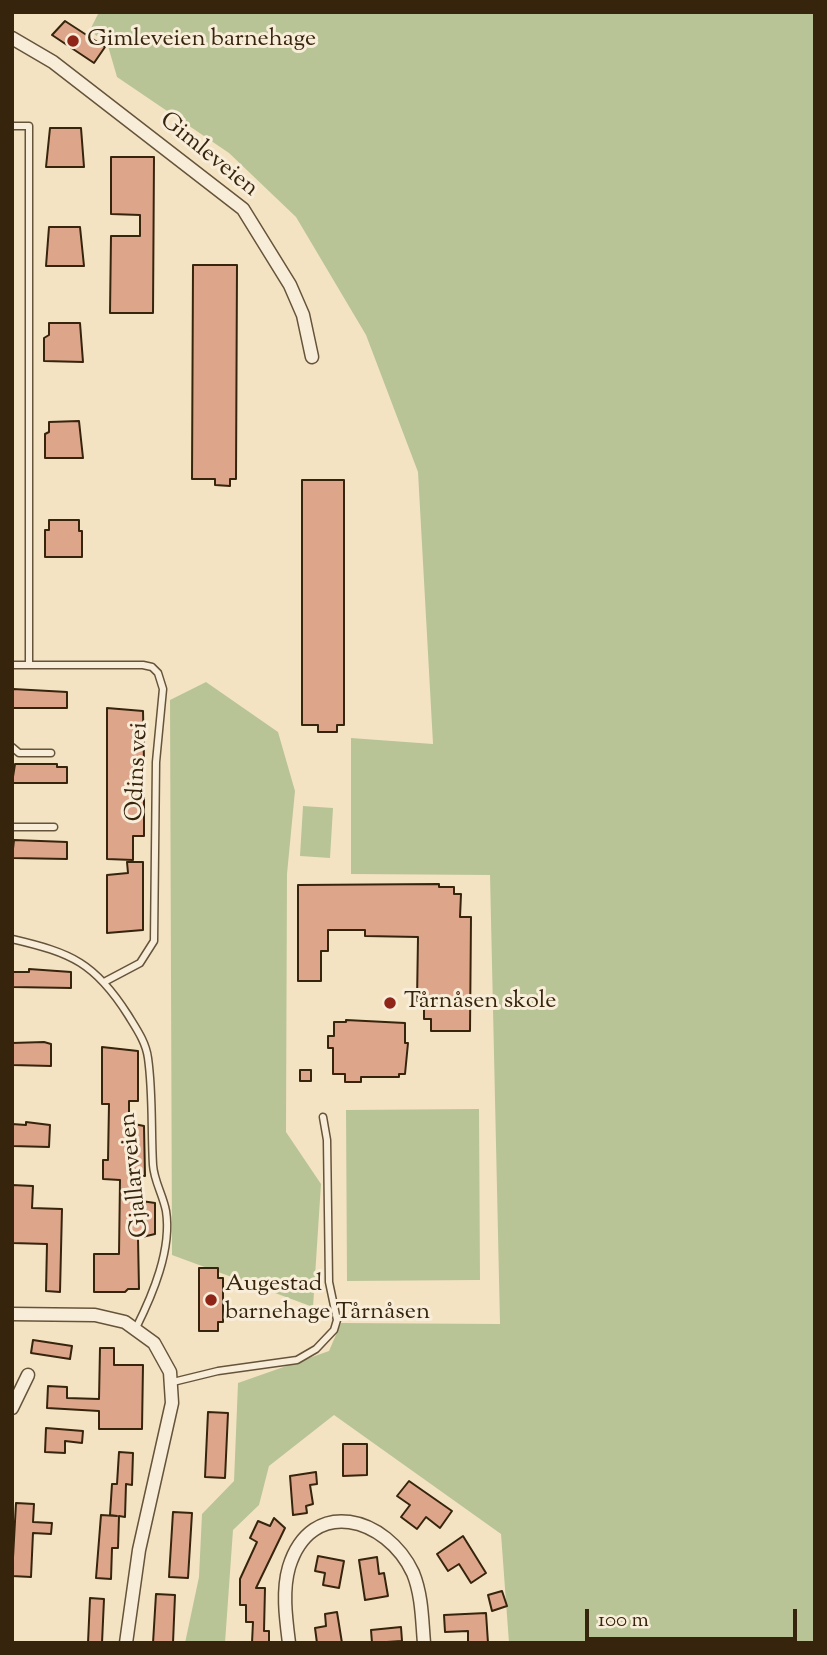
<!DOCTYPE html>
<html>
<head>
<meta charset="utf-8">
<style>
	body { margin:0 }
	#map { position:relative; width:827px; height:1655px; overflow:hidden; background:#f4e3c3; font-family:"Sorts Mill Goudy",serif }
	canvas { display:block }
	.frame { position:absolute; inset:0; border:14px solid #36240d; pointer-events:none }
	.scale { position:absolute; left:585px; top:1609px; width:212px; height:32px; box-sizing:border-box; border:4px solid #36240d; border-top:0; padding-left:9px; font-size:21px; line-height:24px; white-space:nowrap; color:#36240d; -webkit-text-stroke:5px #f8edd8; paint-order:stroke }
</style>
</head>
<body>
<div id="map">
<canvas width="827" height="1655"></canvas>
<div class="frame"></div>
<div class="scale">100 m</div>
</div>
<script>
const ctx = document.querySelector('canvas').getContext('2d');
ctx.lineJoin = 'round';
function fillPath(path, color) {
  ctx.fillStyle = color;
  ctx.fill(path, 'evenodd');
}
function strokePath(path, color, width, dash) {
  ctx.strokeStyle = color;
  ctx.lineWidth = width;
  ctx.lineCap = dash ? 'butt' : 'round';
  ctx.setLineDash(dash || []);
  ctx.stroke(path);
}
function label(font, color, halo, rows, align = 'center') {
  ctx.font = font + ' "Sorts Mill Goudy",serif';
  ctx.lineWidth = 6;
  ctx.setLineDash([]);
  ctx.textBaseline = 'middle';
  ctx.strokeStyle = halo;
  ctx.fillStyle = color;
  for (const [text, x, y, turn = 0] of rows) {
    ctx.save();
    ctx.translate(x, y);
    ctx.rotate((+turn || 0) * Math.PI / 180);
    ctx.textAlign = isNaN(turn) ? turn : align;
    if (halo) ctx.strokeText(text, 0, 0);
    ctx.fillText(text, 0, 0);
    ctx.restore();
  }
}
fillPath(new Path2D(`
	M99,12H815V1643H509L501,1534L334,1415L269,1466L259,1505L233,1530L225,1643H185L199,1577L202,1514L234,1481L238,1383L329,1351L341,1323L500,1324L490,875L351,874V738L433,744L418,472L366,335L296,217L229,153L117,77L108,46L90,30Z
	M206,682L278,732L295,791L287,874L286,1132L321,1184L313,1307L172,1255L170,700Z
	M303,806L333,808L330,858L300,856Z
	M479,1109L480,1280L347,1281L346,1110Z`), '#b9c496');
const building = new Path2D(`
	M65,21L105,47L94,63L52,35Z
	M50,128H81L84,167H46Z
	M111,157H154L153,313H110L111,236H140V215L111,214Z
	M49,227H80L84,266H46Z
	M193,265H237L236,479H230V486L215,485V479H192Z
	M49,323H80L83,362L44,361V338L49,335Z
	M79,421L83,458H45V434L49,432V422Z
	M302,480H344V725H337V732H318V725H302Z
	M49,520H79V531H82V557H45V530H49Z
	M13,689L67,692V708H12Z
	M107,708L143,711L144,761H133V786H144V836H133V860L107,859Z
	M15,764H57V767H67V783H12Z
	M14,840L67,842V859L12,858Z
	M127,862H143V930L107,933V875L128,873Z
	M439,884V887H454V894H461L460,917H471L470,1031H431V1019H424V1001H417L418,937L365,936V930H328V951H321V981H298V885Z
	M29,969L71,972V988L12,987V972H29Z
	M346,1020L405,1023V1043H408L405,1074H399V1077H361V1082H345V1074H333V1048H328V1036H334V1022H346Z
	M44,1042L51,1044V1066L12,1065V1043Z
	M102,1047L138,1051V1101H129V1123L144,1126L145,1176H135V1200L155,1203V1234L138,1238L139,1289H128L125,1292H94V1254H119L120,1180L103,1179V1160H108L109,1104H102Z
	M300,1070H311V1081H300Z
	M26,1122L50,1125L49,1147L12,1146V1124L26,1125Z
	M12,1185L33,1186L32,1208L62,1209L60,1292L46,1291L47,1244L12,1243Z
	M199,1268H218V1278H223V1322H218V1331H199Z
	M33,1340L72,1346L70,1359L31,1353Z
	M100,1348H114V1365H143L142,1429H99V1411L47,1408L48,1386L67,1387V1398L99,1399Z
	M208,1412L228,1413L225,1478L205,1477Z
	M46,1428L83,1431L82,1443L65,1441V1453L45,1452Z
	M343,1444H367V1475L343,1476Z
	M119,1452L133,1453L132,1485L126,1484L125,1517L119,1516L118,1548H112L111,1579L96,1578L101,1515L117,1516L110,1515L112,1484H117Z
	M316,1472L317,1484L310,1485L313,1504L306,1506L307,1513L293,1515L290,1476Z
	M409,1481L452,1511L440,1528L426,1517L417,1529L401,1517L410,1505L397,1496Z
	M16,1503L34,1504L33,1522L52,1523L51,1534L33,1533L31,1577L12,1576Z
	M173,1512L192,1513L188,1578L169,1577Z
	M274,1518L285,1528L256,1588H265L264,1631H269V1643H252L253,1622H246V1605H240V1579L257,1542L250,1538L258,1521L270,1526Z
	M463,1536L486,1573L471,1583L459,1564L448,1571L437,1554Z
	M318,1556L344,1561L339,1588L323,1585L325,1573L315,1571Z
	M377,1557L379,1574L384,1573L388,1596L365,1600L359,1560Z
	M502,1591L507,1606L492,1611L488,1595Z
	M156,1594L175,1595L173,1643H153Z
	M90,1598L104,1599L102,1643H88Z
	M337,1612L342,1643H317L315,1628L326,1626L325,1614Z
	M486,1613L488,1643H468V1631L445,1632L444,1615Z
	M401,1627L402,1641L372,1643L371,1630Z`);
fillPath(building, '#dda68a');
strokePath(building, '#36240d', 2);
const lane = new Path2D(`
	M12,126H29V665
	M12,665H143L152,667L158,673L163,689L156,762L154,941L140,963L106,981
	M12,747L19,753H51
	M12,827H54
	M12,939C72,953 95,963 128,1015C136,1028 146,1042 148,1058C153,1093 151,1130 153,1165C154,1181 163,1195 166,1211C172,1249 153,1294 136,1328
	M173,1382L218,1371L297,1360L316,1349L334,1330L337,1320L329,1282L327,1140L323,1117`);
const street = new Path2D(`
	M12,38L53,62L243,209L290,285L303,315L312,357
	M12,1314L95,1315L125,1322L154,1343L170,1372L172,1403L139,1550L126,1643
	M12,1408L28,1375
	M289,1643C286,1619 282,1591 289,1567C311,1495 387,1517 413,1573C422,1595 422,1620 424,1643`);
strokePath(lane, '#66543a', 9);
strokePath(street, '#66543a', 15);
strokePath(lane, '#f8edd8', 6);
strokePath(street, '#f8edd8', 12);
for (const [x, y, r, color] of [
	[73,41,7,"#8f2418"],
	[390,1003,7,"#8f2418"],
	[211,1300,7,"#8f2418"]
]) {
  const dot = new Path2D();
  dot.arc(x, y, r, 0, 2 * Math.PI);
  ctx.fillStyle = color;
  ctx.fill(dot);
  strokePath(dot, '#f8edd8', 2.5);
}
label('24px', '#36240d', '#f8edd8', [
	["Gimleveien barnehage",87,41],
	["Tårnåsen skole",404,1003],
	["Augestad",225,1286],
	["barnehage Tårnåsen",225,1314]
], 'left');
label('24px', '#36240d', '#f8edd8', [
	["Gimleveien",208,156,39],
	["Odins vei",139,772,-87],
	["Gjallarveien",136,1175,-96]
]);
</script>
</body>
</html>
